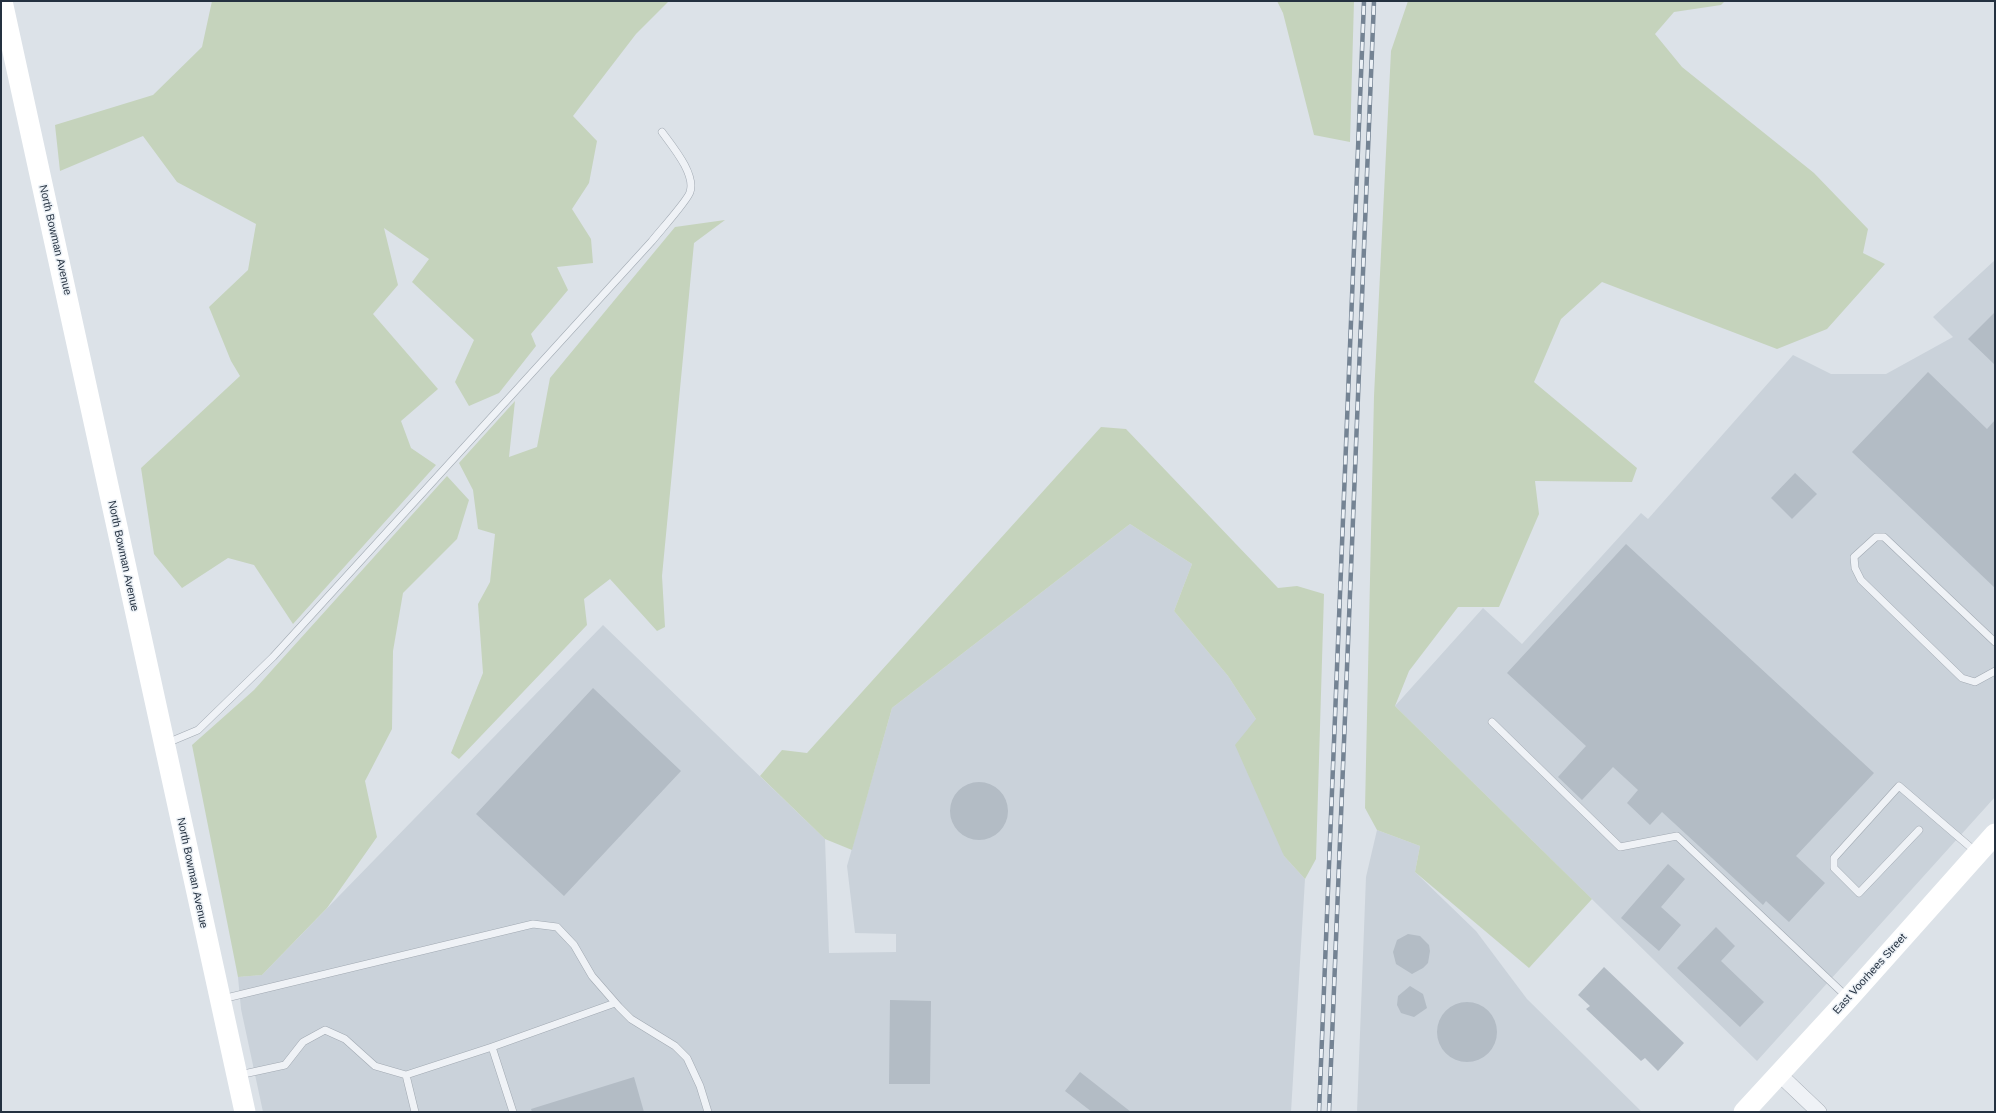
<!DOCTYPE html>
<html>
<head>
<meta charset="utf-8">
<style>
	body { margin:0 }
	#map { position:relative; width:1996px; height:1113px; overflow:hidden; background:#dce2e8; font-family:Helvetica,sans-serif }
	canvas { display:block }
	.frame { position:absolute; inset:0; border:2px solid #243140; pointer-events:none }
</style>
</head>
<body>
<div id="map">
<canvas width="1996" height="1113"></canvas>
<div class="frame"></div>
</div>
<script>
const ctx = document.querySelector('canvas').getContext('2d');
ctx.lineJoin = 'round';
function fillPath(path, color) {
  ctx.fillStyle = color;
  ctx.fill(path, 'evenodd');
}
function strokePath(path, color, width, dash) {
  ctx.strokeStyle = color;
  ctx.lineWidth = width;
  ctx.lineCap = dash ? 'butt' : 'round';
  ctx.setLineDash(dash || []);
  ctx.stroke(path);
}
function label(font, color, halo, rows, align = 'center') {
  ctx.font = font + ' Helvetica,sans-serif';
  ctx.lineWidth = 3;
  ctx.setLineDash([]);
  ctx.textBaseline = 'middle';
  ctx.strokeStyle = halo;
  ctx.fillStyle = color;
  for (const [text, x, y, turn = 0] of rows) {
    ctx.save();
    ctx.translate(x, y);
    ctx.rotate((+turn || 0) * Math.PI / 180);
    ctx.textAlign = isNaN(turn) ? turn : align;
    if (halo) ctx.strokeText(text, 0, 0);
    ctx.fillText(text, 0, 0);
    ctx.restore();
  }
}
fillPath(new Path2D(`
	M1995,260V797L1757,1061L1395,706L1483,608L1522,644L1641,513L1648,519L1793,355L1831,374H1886L1953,337L1933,317Z
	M1130,524L1192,564L1174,611L1228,676L1256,719L1284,856L1305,879L1291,1112H263L241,1009L238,977L262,975L603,625L825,839L829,953L896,952V934L855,933L847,866L892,708Z
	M1377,830L1420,846L1415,872L1476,931L1527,999L1642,1112H1357L1366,877Z`), '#cad2da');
fillPath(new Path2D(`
	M212,1H669L636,34L573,116L597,141L589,183L572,209L591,239L593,263L557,267L568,290L531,334L536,346L499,393L469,406L455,382L474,340L412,282L429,259L384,228L398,285L373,314L438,389L401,421L411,448L436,465L293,624L254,565L228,558L182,588L154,554L141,468L240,376L231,361L209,307L248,270L256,224L177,182L143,136L60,171L55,125L153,95L202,47Z
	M1277,1H1354L1350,142L1314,135L1283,13Z
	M1408,1H1725L1721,5L1674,12L1655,34L1682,67L1814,173L1868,229L1863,253L1885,264L1827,329L1777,349L1602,282L1561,319L1534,382L1637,468L1632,482L1535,481L1539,514L1499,607H1458L1409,671L1395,706L1592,899L1529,968L1415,872L1420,846L1377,830L1365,808L1374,396L1391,51Z
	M725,220L694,243L662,576L665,627L657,631L610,579L584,599L587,625L459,759L451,753L483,673L478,604L490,582L495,534L478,529L473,490L459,463L515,401L509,457L537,447L550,378L675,227Z
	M1101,427L1126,429L1278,588L1297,586L1324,594L1316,859L1305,879L1284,856L1235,745L1256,719L1228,676L1174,611L1192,564L1130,524L892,708L852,850L825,839L760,776L782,750L807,753Z
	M447,476L469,500L457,539L403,593L393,651L392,729L365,781L377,837L327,908L262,975L238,977L192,745L254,690Z`), '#c5d3bc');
fillPath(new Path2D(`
	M1995,312V365L1968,339Z
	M1928,372L1987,429L1995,420V588L1852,452Z
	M1795,473L1817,494L1792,519L1771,498Z
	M1626,544L1874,773L1796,856L1825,883L1789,922L1766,901L1763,905L1662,812L1650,825L1627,803L1638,790L1613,767L1582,800L1558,777L1586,746L1507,673Z
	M593,688L681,771L564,896L476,814Z
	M950 811a29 29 0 1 1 58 0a29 29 0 1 1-58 0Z
	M1668,864L1685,879L1661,907L1681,925L1659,951L1621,918Z
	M1716,927L1735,946L1721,961L1764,1002L1740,1027L1677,968Z
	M1408,934L1420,936L1429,945L1430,951L1428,963L1423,968L1412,974L1396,964L1393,952L1397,940Z
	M1604,967L1684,1043L1658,1071L1645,1058L1641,1061L1586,1009L1590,1006L1578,995Z
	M1410,986L1423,994L1427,1008L1414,1017L1401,1013L1397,1005L1398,996Z
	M890,1000L931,1001L930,1084H889Z
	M1437 1032a30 30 0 1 1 60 0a30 30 0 1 1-60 0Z
	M1080,1072L1131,1112H1092L1065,1091Z
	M634,1077L644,1112H532L531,1109Z`), '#b3bcc5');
const lane = new Path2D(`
	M1995,642L1884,537H1876L1854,557L1855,568L1861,580L1962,678L1975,682L1995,671
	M1492,722L1620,847L1677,836L1847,997
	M167,743L198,730L273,657L652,241C659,232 688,200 690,192C696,174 672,146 662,132
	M1919,830L1859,893L1834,868V858L1899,786L1976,852
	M222,999L533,924L557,927L574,945L592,976L619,1007L631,1019L675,1046L687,1058L700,1086L708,1112
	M492,1047L513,1112
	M239,1075L285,1065L303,1042L325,1030L345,1039L375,1066L406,1075L492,1047L615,1003
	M406,1075L415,1112`);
const street = new Path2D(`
	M1779,1074L1819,1112`);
strokePath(lane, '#a1a9b2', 8);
strokePath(street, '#a1a9b2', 16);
strokePath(lane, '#eff2f6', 7);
strokePath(street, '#eff2f6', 15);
strokePath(new Path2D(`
	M2,1L245,1112
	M1744,1112L1848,999L1995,834`), '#fff', 21);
const rail = new Path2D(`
	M1319,1112L1364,1
	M1329,1112L1374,1`);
strokePath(rail, '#748393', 4.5);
strokePath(rail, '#ecf1f6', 3, [9]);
label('11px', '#243140', '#ecf1f6', [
	["North Bowman Avenue",55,240,77],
	["North Bowman Avenue",123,556,78],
	["North Bowman Avenue",192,873,78],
	["East Voorhees Street",1870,974,-48]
]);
</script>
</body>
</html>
